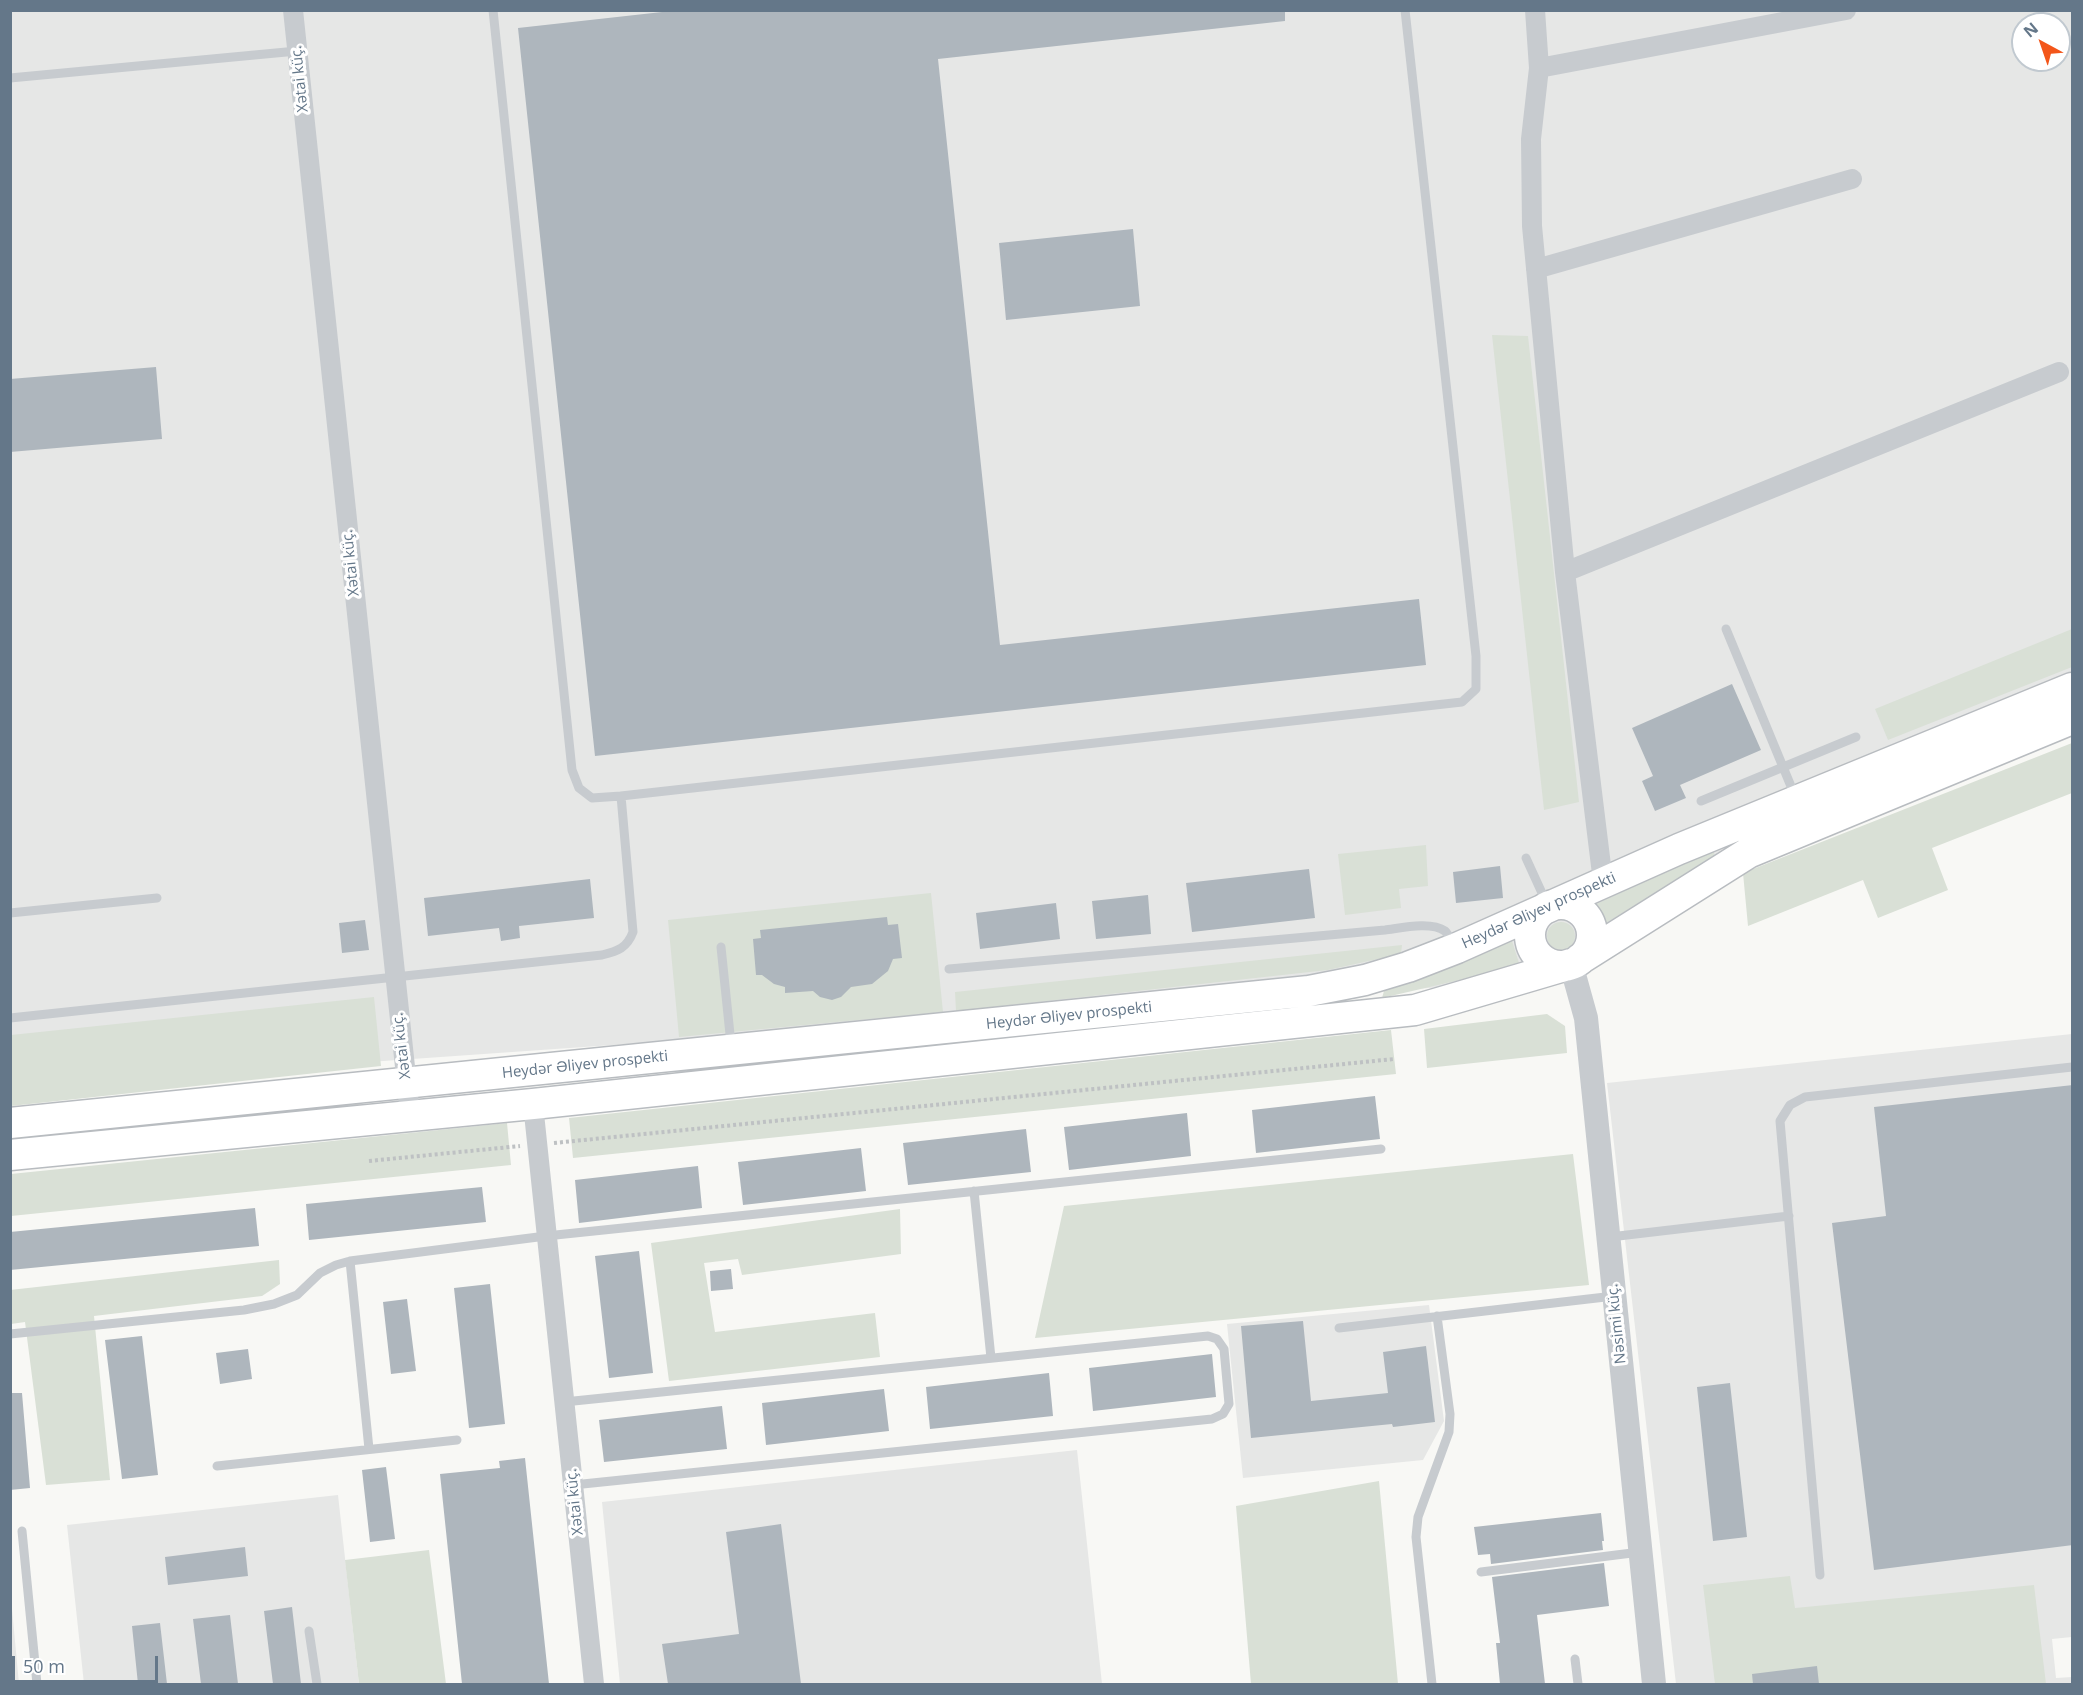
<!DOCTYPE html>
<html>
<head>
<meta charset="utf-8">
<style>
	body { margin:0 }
	#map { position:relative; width:2083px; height:1695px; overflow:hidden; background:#f8f8f5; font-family:"Open Sans",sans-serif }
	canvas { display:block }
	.frame { position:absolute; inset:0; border:12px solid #647789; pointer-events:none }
	.north { position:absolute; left:2011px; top:12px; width:60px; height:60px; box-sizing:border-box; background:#fff; border:2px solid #c1c9d0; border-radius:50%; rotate:320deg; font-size:16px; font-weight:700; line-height:24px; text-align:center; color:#647789 }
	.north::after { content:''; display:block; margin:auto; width:21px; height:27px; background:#f3561a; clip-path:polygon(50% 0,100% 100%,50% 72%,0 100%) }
	.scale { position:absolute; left:12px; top:1656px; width:146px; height:27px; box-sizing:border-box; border:3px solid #647789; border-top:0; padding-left:8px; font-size:18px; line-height:21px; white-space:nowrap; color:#647789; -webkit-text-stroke:4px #fff; paint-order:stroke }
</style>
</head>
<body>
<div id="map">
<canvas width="2083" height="1695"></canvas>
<div class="frame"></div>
<div class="north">N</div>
<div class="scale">50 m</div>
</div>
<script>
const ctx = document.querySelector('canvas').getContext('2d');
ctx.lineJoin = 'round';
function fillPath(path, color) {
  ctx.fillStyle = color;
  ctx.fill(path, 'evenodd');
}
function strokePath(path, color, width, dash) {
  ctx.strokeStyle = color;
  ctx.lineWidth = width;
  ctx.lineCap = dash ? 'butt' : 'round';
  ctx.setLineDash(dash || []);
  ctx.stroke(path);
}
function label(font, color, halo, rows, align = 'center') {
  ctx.font = font + ' "Open Sans",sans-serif';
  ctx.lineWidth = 6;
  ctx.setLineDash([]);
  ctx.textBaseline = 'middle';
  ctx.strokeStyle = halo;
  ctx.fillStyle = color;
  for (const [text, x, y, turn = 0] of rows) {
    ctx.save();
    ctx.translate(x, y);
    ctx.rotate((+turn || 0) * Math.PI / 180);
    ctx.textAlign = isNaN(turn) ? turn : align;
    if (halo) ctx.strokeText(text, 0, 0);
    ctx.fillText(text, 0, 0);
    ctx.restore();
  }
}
fillPath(new Path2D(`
	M10,11H2072V714L1515,982L11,1087ZM2023,24H2059V60H2023Z
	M2072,1034V1637L2052,1639L2056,1678L2072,1677V1684H1676L1607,1083Z
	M1429,1305L1444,1421L1423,1460L1243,1478L1227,1324Z
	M1077,1450L1102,1684H620L602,1502Z
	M338,1495L359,1684H84L67,1525Z
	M10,1598H11L19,1684H11Z`), '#e6e7e6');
fillPath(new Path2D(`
	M1492,335L1528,336L1579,802L1544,810Z
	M2072,629V667L1888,740L1875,709Z
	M2072,743V793L1932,848L1948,890L1878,918L1863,880L1748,926L1743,873Z
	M1426,845L1428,886L1399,889L1401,908L1345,915L1338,854Z
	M1713,850L1715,856L1606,923L1596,904Z
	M931,893L943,1012L679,1037L668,920Z
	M1547 936a14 14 0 1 1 28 0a14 14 0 1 1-28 0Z
	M1512,941L1520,966L1382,998L1384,991Z
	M1402,945L1401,954L1328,970L956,1011L955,992Z
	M374,997L381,1066L11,1106V1035Z
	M1547,1014L1565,1026L1567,1053L1427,1068L1424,1029Z
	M1391,1030L1396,1074L573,1158L569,1118Z
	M507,1123L511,1165L11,1216V1174Z
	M1573,1154L1589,1285L1035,1338L1064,1206Z
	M900,1209L901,1254L742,1275L738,1259L704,1263L715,1332L875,1313L880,1357L669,1381L651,1243Z
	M279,1260L280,1284L262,1296L94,1316L110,1480L46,1485L25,1322L11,1324L10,1290Z
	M1379,1481L1398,1684H1251L1236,1506Z
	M429,1550L446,1684H359L345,1560Z
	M1790,1576L1795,1608L2034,1585L2046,1684H1715L1703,1585Z`), '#d9e0d6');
fillPath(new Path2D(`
	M680,10H1285V21L938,59L1000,645L1419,599L1426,665L595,756L518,28Z
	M1133,229L1140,306L1006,320L999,243Z
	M156,367L162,439L10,452V379Z
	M1732,684L1761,750L1680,785L1686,798L1655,811L1642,781L1653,776L1632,728Z
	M1500,866L1503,898L1456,903L1453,872Z
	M1309,869L1315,918L1192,932L1186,883Z
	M590,879L594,918L519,926L520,938L501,941L499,928L428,936L424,898Z
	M1148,895L1151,934L1096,939L1092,901Z
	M1056,903L1060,939L980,949L976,913Z
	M887,917L888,925L898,924L902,958L893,959L888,971L872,984L851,987L841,997L832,1000L820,997L813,991L785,993V987L774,984L762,975H756L753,939L761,938L760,930Z
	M365,920L369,950L342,953L339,923Z
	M2073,1085V1545L1874,1570L1832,1223L1886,1216L1874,1107Z
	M1375,1096L1380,1139L1256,1153L1252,1110Z
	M1187,1113L1191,1156L1069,1170L1064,1127Z
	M1026,1129L1031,1172L908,1185L903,1143Z
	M861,1148L866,1191L743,1205L738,1162Z
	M698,1166L702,1208L579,1223L575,1180Z
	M482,1187L486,1222L309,1240L306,1204Z
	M255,1208L259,1246L10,1270V1232Z
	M639,1251L653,1373L609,1378L595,1256Z
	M731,1269L733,1289L711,1291L710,1271Z
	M490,1284L505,1424L469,1428L454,1288Z
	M407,1299L416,1371L391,1374L383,1302Z
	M1303,1321L1311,1401L1388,1393L1383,1352L1426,1346L1435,1422L1393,1427L1392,1424L1251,1438L1241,1326Z
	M142,1336L158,1475L122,1479L105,1340Z
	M248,1349L252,1379L220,1384L216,1353Z
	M1212,1354L1216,1397L1093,1411L1089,1368Z
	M1049,1373L1053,1416L930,1429L926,1387Z
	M1730,1383L1747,1537L1713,1541L1697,1387Z
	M884,1389L889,1431L766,1445L762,1403Z
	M10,1393H22L30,1488L10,1490Z
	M722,1406L727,1449L604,1462L599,1420Z
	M525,1458L549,1684H462L440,1474L500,1468L499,1461Z
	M386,1467L395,1539L370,1542L362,1470Z
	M1601,1513L1604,1541H1602L1603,1550L1491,1564L1490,1554L1478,1555L1474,1527Z
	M781,1524L801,1684H668L662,1644L739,1634L726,1532Z
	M245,1547L248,1576L168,1585L165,1557Z
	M1604,1563L1609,1606L1537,1615L1545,1684H1500L1496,1643H1500L1492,1577Z
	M292,1607L301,1684H273L264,1611Z
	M230,1615L238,1684H201L193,1619Z
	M160,1623L167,1684H138L132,1626Z
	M1817,1666L1819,1684H1753L1752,1674Z`), '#aeb6bd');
const primary = new Path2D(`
	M1530 935a31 31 0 1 1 62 0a31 31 0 1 1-62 0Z
	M1580,959L1748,853L2072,719
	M10,1123L1309,991L1365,980L1408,967L1457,948L1679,849L2072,688
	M10,1155L533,1104L1415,1010L1571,964`);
strokePath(primary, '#b8bcc0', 33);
strokePath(new Path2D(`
	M554,1143L1394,1059
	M369,1161L520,1146`), '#bec1c3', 4, [3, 3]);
strokePath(new Path2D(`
	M493,10L572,770L579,788L592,798L621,796
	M10,78L297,51
	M1726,629L1795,796
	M1701,801L1856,737
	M1526,858L1547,904
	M10,913L157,898
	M721,947L731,1044
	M949,969L1385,930C1401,928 1431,921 1445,931C1448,934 1451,940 1454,944
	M10,1018L602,955C618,951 627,948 633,932L621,796L1462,702L1476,689V656L1405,10
	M974,1191L991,1358
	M1610,1237L1789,1216
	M350,1261L369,1449
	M1339,1328L1614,1296
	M10,1334L244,1310L274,1304L297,1295L320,1273L336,1265L350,1261L546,1236L1381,1149
	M564,1402L1208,1336L1217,1339L1224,1349L1229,1404L1223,1414L1212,1419L573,1485
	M217,1466L457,1440
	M22,1531L37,1684
	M1481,1572L1640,1552
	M1820,1575L1780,1121L1790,1105L1805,1097L2072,1067
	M309,1631L317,1684
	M1575,1659L1578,1684
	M1432,1684L1416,1537L1418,1517L1449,1432L1450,1414L1437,1316`), '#c7cbcf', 9);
strokePath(new Path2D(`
	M293,10L410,1114
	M1535,10L1539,68L1531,139L1532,226L1565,572L1603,882
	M1539,68L1846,10
	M1536,269L1852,179
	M1565,572L2059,372
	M533,1104L594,1684`), '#c7cbcf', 20);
strokePath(new Path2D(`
	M1571,964L1586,1018L1654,1684`), '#c7cbcf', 24);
strokePath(primary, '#fff', 30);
label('15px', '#647789', '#fff', [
	["Xətai küç.",300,79,-96],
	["Xətai küç.",351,563,-96],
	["Heydər Əliyev prospekti",1539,911,-24],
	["Heydər Əliyev prospekti",1069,1016,-6],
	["Xətai küç.",402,1046,-97],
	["Heydər Əliyev prospekti",585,1065,-6],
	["Nəsimi küç.",1617,1324,-96],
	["Xətai küç.",575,1502,-96]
]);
</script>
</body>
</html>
